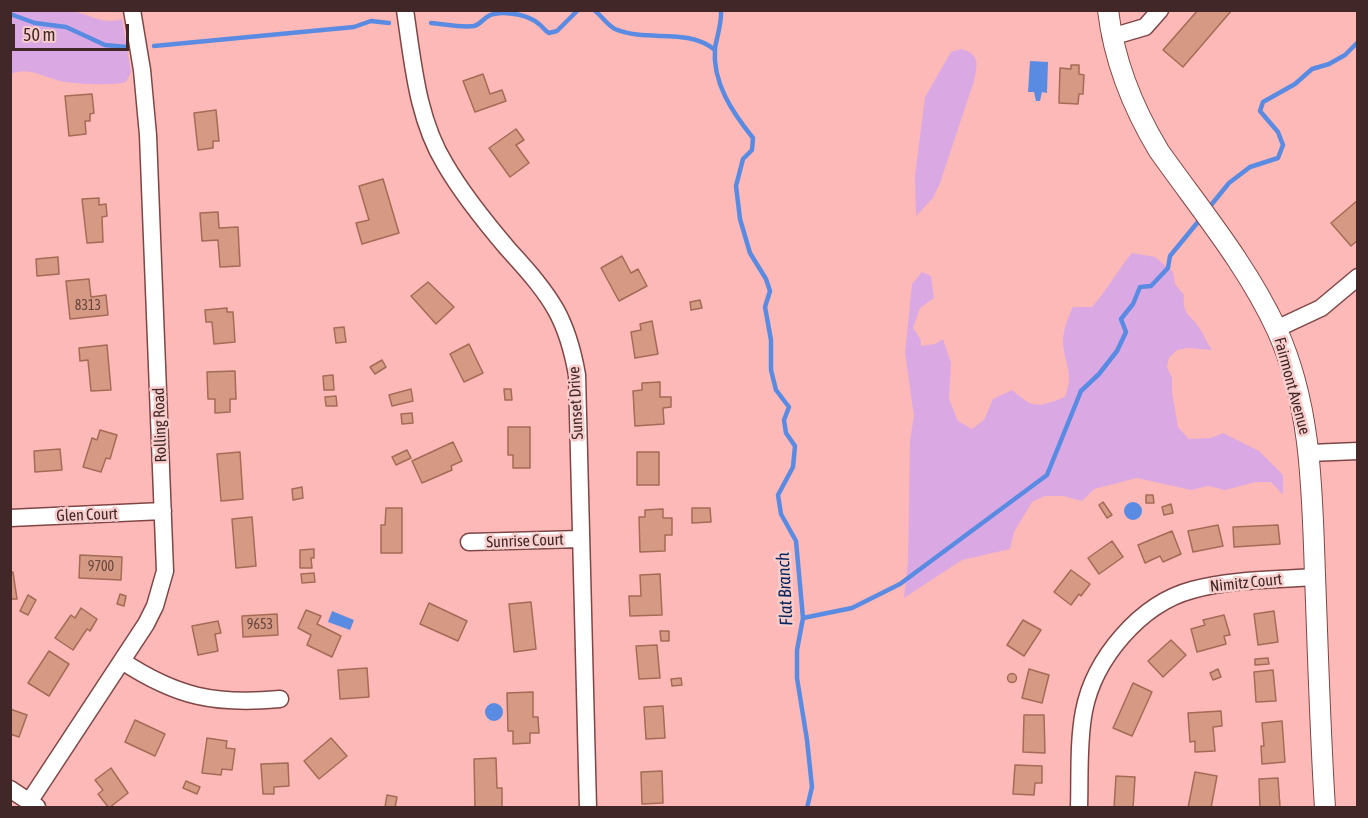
<!DOCTYPE html>
<html>
<head>
<meta charset="utf-8">
<style>
	body { margin:0 }
	#map { position:relative; width:1368px; height:818px; overflow:hidden; background:#fdb9b7; font-family:"Asap Condensed",sans-serif }
	canvas { display:block }
	.frame { position:absolute; inset:0; border:12px solid #412727; pointer-events:none }
	.scale { position:absolute; left:12px; top:24px; width:117px; height:27px; box-sizing:border-box; border:3px solid #412727; border-top:0; padding-left:8px; font-size:18px; line-height:21px; white-space:nowrap; color:#412727; -webkit-text-stroke:4px #f8cecd; paint-order:stroke }
</style>
</head>
<body>
<div id="map">
<canvas width="1368" height="818"></canvas>
<div class="frame"></div>
<div class="scale">50 m</div>
</div>
<script>
const ctx = document.querySelector('canvas').getContext('2d');
ctx.lineJoin = 'round';
function fillPath(path, color) {
  ctx.fillStyle = color;
  ctx.fill(path, 'evenodd');
}
function strokePath(path, color, width, dash) {
  ctx.strokeStyle = color;
  ctx.lineWidth = width;
  ctx.lineCap = dash ? 'butt' : 'round';
  ctx.setLineDash(dash || []);
  ctx.stroke(path);
}
function label(font, color, halo, rows, align = 'center') {
  ctx.font = font + ' "Asap Condensed",sans-serif';
  ctx.lineWidth = 5;
  ctx.setLineDash([]);
  ctx.textBaseline = 'middle';
  ctx.strokeStyle = halo;
  ctx.fillStyle = color;
  for (const [text, x, y, turn = 0] of rows) {
    ctx.save();
    ctx.translate(x, y);
    ctx.rotate((+turn || 0) * Math.PI / 180);
    ctx.textAlign = isNaN(turn) ? turn : align;
    if (halo) ctx.strokeText(text, 0, 0);
    ctx.fillText(text, 0, 0);
    ctx.restore();
  }
}
fillPath(new Path2D(`
	M11,10C29,10 49,9 67,10C87,12 101,26 122,19L131,72L126,82C112,86 75,84 60,81C45,77 26,66 11,74Z
	M961,49C980,54 978,64 974,81L940,183L933,198L916,216L915,175L925,97L951,52Z
	M1132,253L1155,257L1173,272L1175,284L1184,295C1182,316 1191,314 1200,329C1204,335 1207,343 1212,350L1188,348L1177,350L1169,358L1167,367L1172,378V392L1178,427L1189,439L1211,438L1223,433L1259,451L1283,475V495L1271,482H1256L1225,490L1208,486L1191,490L1137,478L1094,489L1082,501L1063,496H1045L1032,502L1014,532L1010,549L962,560L904,598L908,561L910,440L914,416L905,353L912,284L922,272L931,276L934,298L920,308L913,328L921,340V346L935,344L943,339L951,363L949,399L958,421L972,429L984,420L993,399L1012,390C1035,410 1038,407 1065,397C1075,371 1063,363 1063,340C1064,328 1068,317 1073,307H1092C1107,290 1117,271 1132,253Z`), '#daa9e3');
fillPath(new Path2D(`
	M1030,61L1048,62L1047,93L1042,92L1040,101H1036L1034,92H1028Z
	M1124 511a9 9 0 1 1 18 0a9 9 0 1 1-18 0Z
	M332,611L354,620L350,630L328,622Z
	M485 712a9 9 0 1 1 18 0a9 9 0 1 1-18 0Z`), '#5a8be3');
strokePath(new Path2D(`
	M594,10C602,16 607,25 615,29C648,43 687,27 715,50
	M721,10C722,23 717,36 715,48C712,83 733,113 753,138L752,150L743,159L736,186L740,219L750,253L766,279L770,291L765,307L771,340V370L776,390L789,407L784,420L786,433L795,446L793,467L778,495L781,514L796,541L803,618L797,650V678L807,740L812,787L807,808
	M10,14L35,23L66,27L105,45L127,47
	M431,23C444,24 461,28 474,26C482,24 485,15 494,14C507,11 529,15 539,24C543,27 545,31 549,33L557,31L578,10
	M154,46L354,27L371,21L389,23
	M1207,210L1229,183L1250,167L1278,158L1283,145L1278,132L1260,111L1263,102L1295,84L1312,69L1329,64L1345,55L1358,42
	M803,618L852,608L900,584L1047,475L1081,391L1099,374L1117,351L1126,332L1121,319L1133,304L1140,287L1151,286L1168,268L1170,256L1202,217`), '#5a8be3', 4.5);
const building = new Path2D(`
	M1198,10H1232L1183,67L1163,50Z
	M1071,65H1079V74L1084,75L1083,94H1079L1078,104L1059,103L1060,68L1071,69Z
	M483,74L490,94L502,90L506,101L475,112L463,81Z
	M92,94L94,113L90,114V121H85L86,134L69,136L65,96Z
	M216,110L219,141H213V148L198,150L194,113Z
	M516,129L524,140L516,145L529,163L510,177L489,148Z
	M383,179L399,233L362,244L356,223L369,220L359,186Z
	M99,198V205L106,204L107,216L102,217L103,242L87,243L82,199Z
	M1358,200V240L1351,246L1331,223Z
	M218,212L219,228L238,227L240,266L220,267L218,240L202,241L200,213Z
	M622,256L631,273L638,269L647,286L619,301L601,268Z
	M58,257L59,274L37,276L36,259Z
	M89,279L91,297L106,295L108,315L70,319L66,281Z
	M428,282L454,307L436,324L411,296Z
	M700,300L702,308L691,310L690,302Z
	M227,308V312H233L235,342L214,344L212,322H206L205,310Z
	M652,321L658,354L635,358L631,332L641,330L640,324Z
	M344,327L346,342L336,343L334,328Z
	M469,344L483,373L464,382L450,354Z
	M107,345L111,390L91,391L88,360L80,361L79,348Z
	M382,360L386,367L375,374L370,367Z
	M235,371L236,399H230V412L215,413V399H208L207,372Z
	M333,375L334,390H324L323,376Z
	M660,382V397H671V407L663,408L664,424L635,426L633,391L642,390V383Z
	M411,389L413,401L392,406L389,395Z
	M504,389H511L512,400H505Z
	M336,396L337,406H326L325,397Z
	M412,413L413,423L402,424L401,414Z
	M508,427H530V468H513V455H508Z
	M100,430L117,435L110,459L106,458L101,472L83,467L92,438L97,440Z
	M453,442L462,461L451,466L452,470L422,483L412,461Z
	M60,449L62,470L35,472L34,451Z
	M407,450L411,458L396,465L392,457Z
	M240,452L243,499L221,501L217,454Z
	M637,452H659V485H637Z
	M302,487L303,498L293,500L292,489Z
	M1146,495H1153L1154,503H1146Z
	M1103,502L1112,515L1107,518L1099,505Z
	M1171,504L1173,513L1164,515L1162,507Z
	M386,508H402V553H381V525H385Z
	M692,508H710L711,522L692,523Z
	M663,509V518H672V535H665V551L640,552L639,517H645V510Z
	M252,517L256,566L236,568L232,519Z
	M1218,525L1223,546L1193,552L1188,531Z
	M1278,525L1280,544L1234,547L1233,527Z
	M1172,531L1181,554L1163,562L1160,556L1145,563L1138,545Z
	M1112,541L1123,557L1099,574L1088,558Z
	M314,549V558H311L312,568H300V550Z
	M80,555L122,557L121,580L79,578Z
	M1071,570L1090,584L1081,596L1079,594L1071,605L1054,592Z
	M13,572L17,599H10V573Z
	M314,573L315,582L302,583L301,574Z
	M660,574L662,615L630,616L629,596H641L640,575Z
	M120,594L126,596L124,606L117,604Z
	M28,595L36,600L28,615L20,611Z
	M531,602L536,649L514,652L509,604Z
	M429,603L467,621L458,641L420,624Z
	M81,608L97,619L90,631L87,629L73,650L55,638L71,615L75,618Z
	M306,610L321,616L317,624L341,636L332,657L307,645L311,635L298,628Z
	M1274,611L1278,642L1258,645L1254,614Z
	M277,614L278,635L243,637L242,616Z
	M1224,615L1230,635L1224,636L1226,644L1197,652L1191,629L1205,625L1203,620Z
	M1023,620L1041,630L1024,656L1007,645Z
	M218,621L221,633L215,634L218,651L198,655L192,626Z
	M660,631H669V641H661Z
	M1171,640L1186,655L1163,677L1148,661Z
	M657,645L660,678L639,679L636,646Z
	M49,651L69,664L49,696L28,683Z
	M1268,658L1269,664L1255,665V659Z
	M367,668L369,697L340,699L338,670Z
	M1029,669L1049,675L1042,703L1022,698Z
	M1218,669L1221,677L1213,680L1210,673Z
	M1273,670L1276,701L1256,702L1254,672Z
	M1007.5 678a4.5 4.5 0 1 1 9 0a4.5 4.5 0 1 1-9 0Z
	M681,678L682,685L672,686L671,679Z
	M1133,683L1152,692L1132,736L1113,728Z
	M533,692V717H538L539,733H530V743L513,744V731H508L507,693Z
	M663,706L665,738L646,739L644,707Z
	M10,709L27,715L19,737L10,734Z
	M1221,711L1222,726L1213,727L1215,751L1195,752V741L1190,742L1188,713Z
	M1024,715H1044L1045,753L1023,752Z
	M135,720L165,734L155,756L125,742Z
	M1282,721L1285,762L1262,764L1261,746H1264L1262,723Z
	M207,738L227,741L226,748L235,749L232,770L222,769L221,775L202,773Z
	M331,738L347,756L319,779L304,761Z
	M496,758L497,788H502V807L475,808L474,759Z
	M288,763L289,786L274,787V794H263L261,764Z
	M1015,765L1042,766V783H1035L1034,795L1013,794Z
	M111,768L128,793L109,808L98,794L103,790L95,780Z
	M662,771L663,803L642,804L641,772Z
	M1195,772L1217,776L1211,808H1188Z
	M1116,776L1135,777L1133,808H1114Z
	M1278,778L1280,807L1260,808L1259,779Z
	M186,781L200,787L197,794L183,788Z
	M387,795L397,797L395,808L385,807Z`);
fillPath(building, '#d69a84');
strokePath(building, '#a46b56', 1.5);
const minor = new Path2D(`
	M405,10C413,63 417,118 445,164C463,195 485,222 508,249C525,268 543,287 556,310C567,330 573,352 577,375L588,808
	M1111,37L1145,27L1160,10
	M1276,329L1321,308L1358,277
	M1309,453L1358,451
	M10,518L163,511
	M469,542L581,539
	M122,661C177,697 215,705 280,699
	M10,789L37,807
	M29,802L146,624L155,606L165,571L148,135L142,70L132,10
	M1079,808C1080,776 1078,742 1084,711C1094,659 1140,604 1192,590C1232,579 1275,580 1315,577`);
const tertiary = new Path2D(`
	M1108,10C1114,61 1133,108 1159,151C1200,209 1247,265 1277,330C1312,407 1312,492 1315,575C1318,653 1320,730 1325,808`);
strokePath(minor, '#7f4645', 19);
strokePath(tertiary, '#7f4645', 22);
strokePath(minor, '#fff', 16);
strokePath(tertiary, '#fff', 20);
label('14px', '#66443e', null, [
	["8313",88,306],
	["9700",101,567],
	["9653",260,625]
]);
label('16px', '#412727', '#f8cecd', [
	["Fairmont Avenue",1292,386,75],
	["Sunset Drive",576,403,-93],
	["Rolling Road",160,425,-92],
	["Glen Court",87,515,-2],
	["Sunrise Court",525,541,-2],
	["Nimitz Court",1246,583,-6]
]);
label('italic 18px', '#08265d', '#f8cecd', [
	["Flat Branch",785,589,-93]
]);
</script>
</body>
</html>
